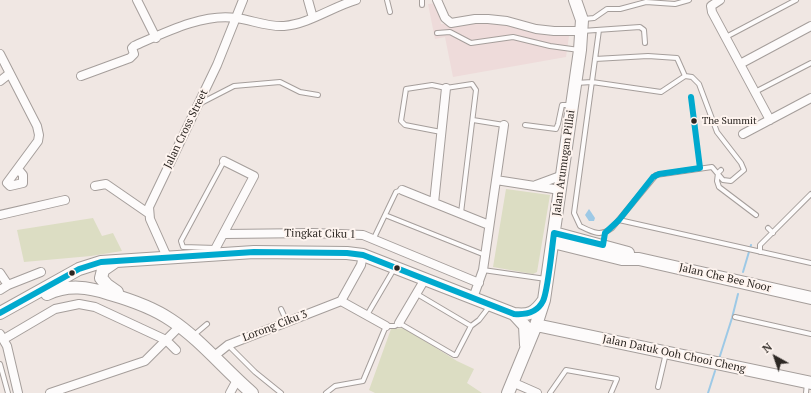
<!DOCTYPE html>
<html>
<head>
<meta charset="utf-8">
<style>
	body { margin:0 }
	#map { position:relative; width:811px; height:393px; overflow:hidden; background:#f0e7e3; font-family:"PT Serif",serif }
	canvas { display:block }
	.north { position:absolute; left:755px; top:337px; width:40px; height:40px; -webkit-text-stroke:3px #fef4ef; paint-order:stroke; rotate:320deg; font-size:11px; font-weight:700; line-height:16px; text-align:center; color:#2c2723 }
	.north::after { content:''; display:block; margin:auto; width:14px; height:18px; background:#2c2723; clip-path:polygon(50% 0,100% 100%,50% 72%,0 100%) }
</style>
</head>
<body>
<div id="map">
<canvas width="811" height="393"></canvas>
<div class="north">N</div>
</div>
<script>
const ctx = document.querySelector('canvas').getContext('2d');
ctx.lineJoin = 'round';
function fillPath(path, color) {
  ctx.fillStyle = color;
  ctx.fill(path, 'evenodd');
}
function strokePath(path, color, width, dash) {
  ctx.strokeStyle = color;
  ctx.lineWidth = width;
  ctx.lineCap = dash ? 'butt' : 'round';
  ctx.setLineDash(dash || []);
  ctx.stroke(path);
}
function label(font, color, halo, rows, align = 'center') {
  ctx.font = font + ' "PT Serif",serif';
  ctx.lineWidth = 4;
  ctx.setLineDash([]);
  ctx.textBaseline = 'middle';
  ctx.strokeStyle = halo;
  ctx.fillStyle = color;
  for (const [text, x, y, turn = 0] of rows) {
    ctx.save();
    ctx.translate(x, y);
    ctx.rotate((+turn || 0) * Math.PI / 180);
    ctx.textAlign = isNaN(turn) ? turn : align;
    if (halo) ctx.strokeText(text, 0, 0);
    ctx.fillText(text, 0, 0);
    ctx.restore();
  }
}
fillPath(new Path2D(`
	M437,3L441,24L496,22L545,35L569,36L566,57L453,77L445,37L435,39L428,4Z`), '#eedbda');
fillPath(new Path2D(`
	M506,189L550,195L537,272L533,274L493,267Z
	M93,218L102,236L113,233L122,251L91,256L24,262L17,230Z
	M404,328L457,361L474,369L467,383L482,393H375L369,390L391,329Z`), '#dcddc3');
fillPath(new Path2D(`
	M589,209L595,218L594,221H589L585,215Z`), '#9dc9e6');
strokePath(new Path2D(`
	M743,272L751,245
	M719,359L732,318L738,294
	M708,393L715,371`), '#9dc9e6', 2);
const service = new Path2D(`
	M387,0L390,12
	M422,5V0
	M584,19L594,18L607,9H620L646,2L675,4L689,0
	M582,31L640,27L644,30L645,43
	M437,33L450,32L471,43L513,37L550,46L579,50
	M726,37L796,0
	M595,59L648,56L677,58L685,76
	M576,83L592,82L661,92L685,76L692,77L699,84L717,132L741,163L744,170L731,181L723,180L712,167L656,175L612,228C600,237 592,232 580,226L574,213L599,30
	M755,92L811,63
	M201,103L234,86L280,82L300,92L318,95
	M473,120L504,125
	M525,125L556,129L558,124L562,105H570
	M441,132L405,125L401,121L406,89L432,85L446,88L472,84L476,90L461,213
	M721,170L718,173L717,181L719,187L756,215
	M385,215L485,255
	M619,220L811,263
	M768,228L773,233
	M374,238L396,192L402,190
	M216,248L183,247L181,241L224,161
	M760,252V245L811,194
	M483,270L546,279
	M417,294L471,326
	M281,309L287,322
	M367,315L394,269
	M735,317L811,334
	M194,335L207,324
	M228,345L255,372L281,393
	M0,364L8,393
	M658,387L666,353
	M326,393L335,386L363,381L386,326H395L399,323L454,355H456L471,326L479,320L489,307
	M550,393L566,370L617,379L611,393
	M806,393L807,383`);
const minor = new Path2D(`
	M137,0L156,38
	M308,0L313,18
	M437,0L445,18L451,23L475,19H488L507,21L536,29L554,31H582
	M720,0L711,6L712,12L770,120
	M0,54L37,126L39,135L38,141L7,183L10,186L23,183V175L18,169
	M740,64L811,26
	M81,76L130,58L134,54L132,48L134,46C164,33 203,13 236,18C252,20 267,27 284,26C309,24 332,7 356,0
	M0,81L9,74
	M743,134L811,98
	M496,180L560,190
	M536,185L563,175
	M95,186L106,184L148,213
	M402,190L489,225
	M434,203L446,88
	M0,215L65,200
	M224,234L313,233L363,235L479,283
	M212,255L254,176L224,161
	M167,257L150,219L149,207L217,65L243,0
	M0,273L8,285
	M0,290L8,285L41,272
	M473,298L483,270L504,125
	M341,301L386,326
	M341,301L361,265L363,255
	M399,323L425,279
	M0,334L7,346L18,393
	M4,339L55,309L79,304L95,307L166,340L176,350
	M213,357L228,345L341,301
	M512,382L537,393
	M50,393L145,361L180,326
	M230,393L237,380`);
const primary = new Path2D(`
	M554,233L628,253
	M553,242L622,259H639L811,298
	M116,261L103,270L101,278L107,285L117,292
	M47,294C68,284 88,287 110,294C131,300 152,307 171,320C200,339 225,370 252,393
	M0,313L79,269L101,262L254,252L347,253L363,255L514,314C529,316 535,313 544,300
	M514,314L525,326L526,345
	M536,325L811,383
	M508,393L536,325L544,300L580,50L582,20L575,0`);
strokePath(service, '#a59e9b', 6);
strokePath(minor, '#a59e9b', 10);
strokePath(primary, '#a59e9b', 14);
strokePath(service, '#fdfbfb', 4);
strokePath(minor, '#fdfbfb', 8);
strokePath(primary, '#fdfbfb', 12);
strokePath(new Path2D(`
	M0,313L79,269L101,262L254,252L347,253L363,255L514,314C526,315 537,313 543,301C548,291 552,247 554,233L603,245L605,233L619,220L653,177L659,174L700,168L691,97`), '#00a9ce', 6);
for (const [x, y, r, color] of [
	[694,121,3.5,"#2c2723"],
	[397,268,3.5,"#2c2723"],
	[72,273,3.5,"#2c2723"]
]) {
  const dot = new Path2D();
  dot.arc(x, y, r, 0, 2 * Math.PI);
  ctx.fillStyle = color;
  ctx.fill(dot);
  strokePath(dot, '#fef4ef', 1.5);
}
label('10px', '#2c2723', '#fef4ef', [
	["The Summit",702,121]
], 'left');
label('11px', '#2c2723', '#fef4ef', [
	["Jalan Cross Street",186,129,-64],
	["Jalan Arumugan Pillai",564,163,-82],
	["Tingkat Ciku 1",320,234,1],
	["Jalan Che Bee Noor",725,278,13],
	["Lorong Ciku 3",275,326,-21],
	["Jalan Datuk Ooh Chooi Cheng",674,354,12]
]);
</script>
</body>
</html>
